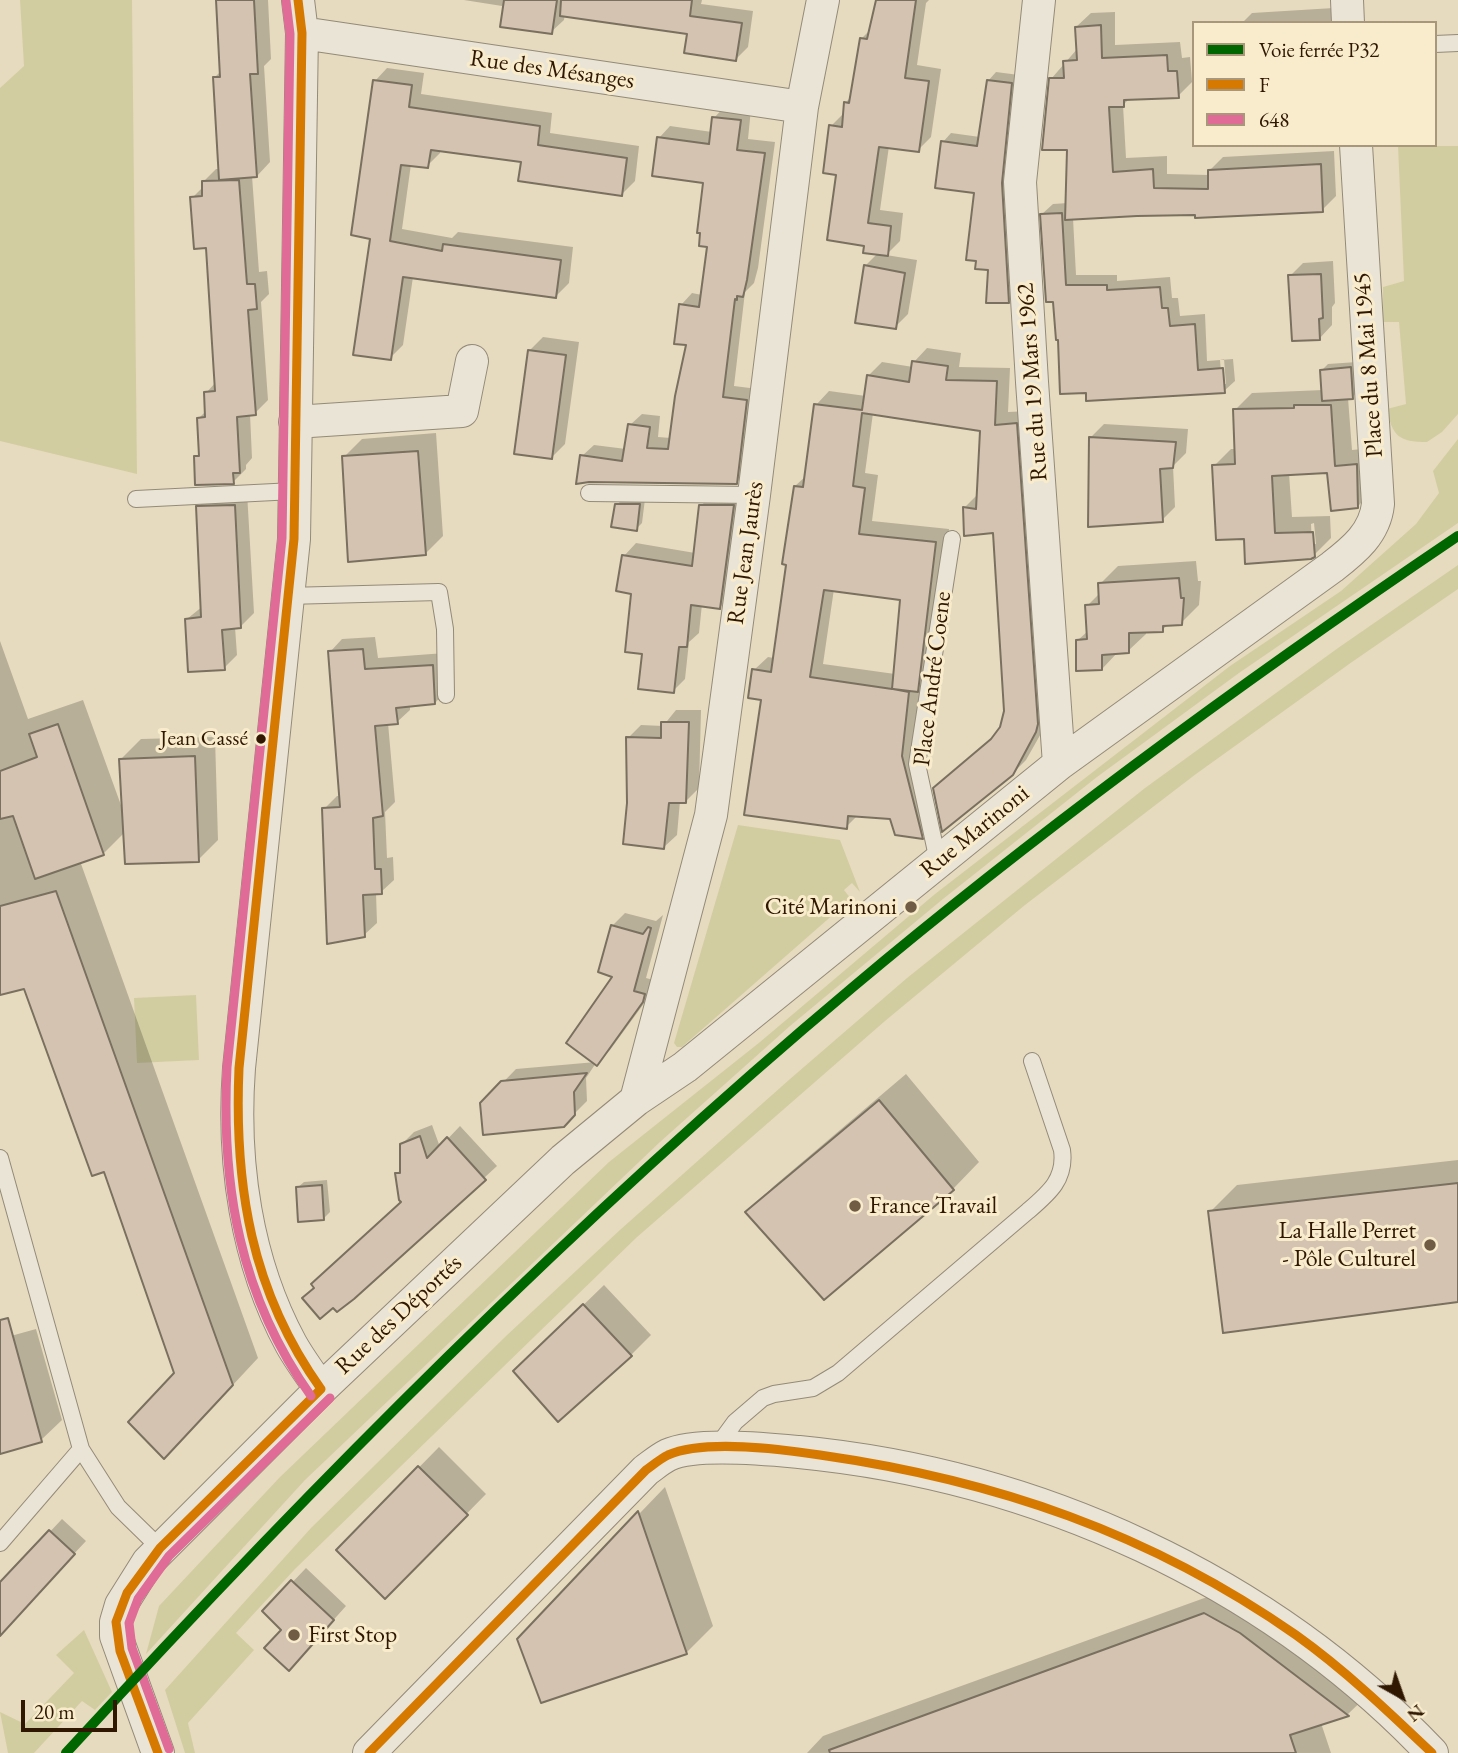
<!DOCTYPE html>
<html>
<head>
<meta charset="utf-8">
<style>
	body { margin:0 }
	#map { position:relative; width:1458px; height:1753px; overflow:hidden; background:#e6dbbf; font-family:"EB Garamond",serif }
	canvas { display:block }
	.legend { position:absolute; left:1192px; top:21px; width:245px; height:126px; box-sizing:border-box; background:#f8eccc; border:2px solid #a8977b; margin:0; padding:9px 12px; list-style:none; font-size:21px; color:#301701 }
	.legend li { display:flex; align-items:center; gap:14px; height:35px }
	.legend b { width:35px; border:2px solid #a8977b }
	.north { position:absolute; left:1367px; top:1662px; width:70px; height:70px; -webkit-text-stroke:5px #f8eccc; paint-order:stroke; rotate:140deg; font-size:19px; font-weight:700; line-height:28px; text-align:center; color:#301701 }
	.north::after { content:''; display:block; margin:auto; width:24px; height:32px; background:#301701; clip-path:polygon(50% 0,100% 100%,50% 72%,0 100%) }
	.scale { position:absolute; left:21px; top:1700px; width:96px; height:32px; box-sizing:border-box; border:4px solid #301701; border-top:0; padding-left:9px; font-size:21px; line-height:24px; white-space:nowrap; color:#301701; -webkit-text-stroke:5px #f8eccc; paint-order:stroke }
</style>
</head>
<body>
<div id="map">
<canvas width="1458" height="1753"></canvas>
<ul class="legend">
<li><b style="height:9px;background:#060"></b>Voie ferrée P32</li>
<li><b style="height:9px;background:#d67900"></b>F</li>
<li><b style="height:9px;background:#e06b97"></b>648</li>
</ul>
<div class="north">N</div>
<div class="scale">20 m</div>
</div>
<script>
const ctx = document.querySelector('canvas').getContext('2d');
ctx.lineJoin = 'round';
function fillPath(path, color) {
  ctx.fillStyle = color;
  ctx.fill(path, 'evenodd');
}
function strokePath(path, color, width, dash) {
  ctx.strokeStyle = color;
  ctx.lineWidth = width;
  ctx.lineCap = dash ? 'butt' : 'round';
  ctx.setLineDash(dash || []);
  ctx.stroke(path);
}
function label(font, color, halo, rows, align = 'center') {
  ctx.font = font + ' "EB Garamond",serif';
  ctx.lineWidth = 6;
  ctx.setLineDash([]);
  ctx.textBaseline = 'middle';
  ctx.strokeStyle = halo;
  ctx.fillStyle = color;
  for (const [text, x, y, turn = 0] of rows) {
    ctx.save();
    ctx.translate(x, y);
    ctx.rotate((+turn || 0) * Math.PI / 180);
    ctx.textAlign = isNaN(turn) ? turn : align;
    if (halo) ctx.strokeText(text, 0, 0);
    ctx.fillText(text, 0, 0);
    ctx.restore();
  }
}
fillPath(new Path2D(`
	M20,0H132L137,474L0,441V88L24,66Z
	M1398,146H1458V414L1442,432L1427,442C1399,442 1392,436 1387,409L1406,404L1399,322H1383V287L1404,281Z
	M1458,439V523L1239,673L1097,777L943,899L790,1026L660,1142L305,1480L146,1654L159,1606L280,1477L609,1162L760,1042L935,894L1230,666L1341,591L1416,524L1439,493L1433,471Z
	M1458,565V589L1352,662L1196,774L1025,905L885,1021L636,1238L295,1569L236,1633L254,1650L188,1723L195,1753H185L165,1690L311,1528L506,1336L621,1229L790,1079L907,978L1145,788L1338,648Z
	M738,825L840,840L860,892L852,883L844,890L851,899L682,1047H677L674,1043Z
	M196,995L199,1060L137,1063L134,998Z
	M84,1630L112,1692L95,1710L82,1701L34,1753H8L0,1712L25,1724L74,1673L56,1655Z`), '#d2cda0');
fillPath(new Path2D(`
	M217,0H268L271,59L264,66L270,162L257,176H252L259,272L267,271L269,294L261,302L268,400L255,413L250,414L252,458L246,465V469L233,482L196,457L200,452L199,418L206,411V393L216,382L207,247L192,198L204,186L203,182L216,169H220L215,77L222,70Z
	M464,0H567L564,20L551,32L505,3L502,6Z
	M575,0H702L701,4L753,11L748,47L736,59L689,32Z
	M878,0H929L926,3L917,65L941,69L931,137L918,150L889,146L880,210L903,213L900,241L886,255L917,260L908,314L895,327L865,266L878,253L866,244L838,173L831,126L845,112V103L852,96L861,39L870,30Z
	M1350,7L1352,23H1242L1252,13Z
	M1115,12V45L1180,42L1182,58L1190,57L1192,82L1178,96L1130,98L1123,105L1126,158L1167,156V174L1209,175V171L1223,157L1334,151L1336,196L1322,210L1073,218L1076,275H1117V281L1170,277L1172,298H1178L1180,316L1205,314L1207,361L1233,359L1235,381L1224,391L1059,338L1042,214L1053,204L1068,203L1069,149L1051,79L1078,48L1076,27L1091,13ZM1224,359L1226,384H1222L1220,360Z
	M387,68L424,73L421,94L552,113L550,133L639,146L635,181L622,194L523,161L441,149L440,153L427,166L411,164L402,229L452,238L458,232L573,247L569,283L556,296L413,277L403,345L390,358L372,237L375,81Z
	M996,72L1019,75L1016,293L1008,301L990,269L976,192L943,142L951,133L980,137L988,81Z
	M725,106L751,109L748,139L775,142L758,268L754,283L745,292L734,386L758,389L748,471L736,483L582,456L594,445L626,449L630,425L642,414L660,416L658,437L671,438L689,344L681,305L692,293L702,295L709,245L705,182L659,138L670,126L712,132L714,118Z
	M1333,261L1335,303L1332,307V325L1319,339L1290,276L1303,263Z
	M543,337L579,342L565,444L552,457L529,351Z
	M927,348L961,353L959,367L1010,368L1008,412L1030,411L1043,730L1026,760L1012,774L996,735L1001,727L1006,711L995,531L964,508L979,493L982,429L873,413L865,473L878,475L872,521L949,529L931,677L921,686L915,741L935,824L922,837L892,817L858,815L846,827L763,699L754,670L768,657L774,658L788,564L795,486L806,476L816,405L829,391L866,396L868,376L882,362L913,367L914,362ZM834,589L902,598L895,674L823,664Z
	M1357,362L1359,391L1352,397L1348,398L1352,450L1373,448L1374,490L1357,507L1328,471L1289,473L1292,517L1330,516L1331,538L1314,555L1246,537L1214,466L1231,449H1236L1235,410L1252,393L1323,390L1322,370L1328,364ZM1314,523L1316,544H1312L1311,524Z
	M1104,424L1188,429L1186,453L1173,466L1175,507L1162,520L1091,437Z
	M436,433L443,536L425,554L344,457L362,439Z
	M247,492L254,613L240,627H235L237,655L224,668L187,619L203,606L198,507L211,494Z
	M713,493L745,494L732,595L720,607L702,604L699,633L689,642L685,679L673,691L644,653L633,592L624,556L636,543L695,553L701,506Z
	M623,498L645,499L642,523L636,529L617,505Z
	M1196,561L1198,581H1201L1199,605L1181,623L1169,624L1162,630L1146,631V634L1128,651L1118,652L1102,669L1078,640L1088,631L1087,606L1100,593V584L1118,566Z
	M375,637L378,658L445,653L447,690L435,703L410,705V710L397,722L388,723L395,802L385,812L387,858L393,857L394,880L381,892L376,893L377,923L364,935L324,809L337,796H341L330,652L342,639Z
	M0,641L28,719L83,700L122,808L121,759L141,739L215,737L218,840L198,860L125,832L104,853L80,861L258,1358L190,1431L176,1374L105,1170L25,987L0,993Z
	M676,710H701L699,788L686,801H680L677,835L664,847L629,803L628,738L641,725L663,726Z
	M625,913L656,921L663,915L646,978L657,981L656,987L610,1050L596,1063L586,1078L587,1101L563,1125L482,1104L516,1069L596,1062L615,976L612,926Z
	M906,1074L979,1162L953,1189L748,1212L774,1186Z
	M432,1125L440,1147L460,1126L497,1166L484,1178L403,1202L397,1173L402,1169L401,1145L414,1132Z
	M1458,1160V1301L1210,1212L1237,1185Z
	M327,1180L330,1212L324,1218L297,1188L304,1182Z
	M604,1285L651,1335L631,1355L536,1351Z
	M36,1329L62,1420L41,1440L0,1452V1339Z
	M439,1447L486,1494L385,1597L338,1550Z
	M665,1487L713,1626L686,1653L519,1639Z
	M62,1519L86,1541L0,1633V1585Z
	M306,1568L346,1606L302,1655L283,1630L265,1611Z
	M1232,1588L1374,1689L1348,1714L1321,1723L1331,1753H807L823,1736Z`), '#0003');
const building = new Path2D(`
	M216,0H254L258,74H250L257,177L219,180L213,77H220Z
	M504,0H557L552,34L500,27Z
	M561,0H692L690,16L742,23L736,61L684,53L687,34L560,16Z
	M876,0H916L905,78L929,81L919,152L879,147L868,223L891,226L888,256L863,253L864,246L827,240L836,175L823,173L829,125L842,127L844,102L849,103L860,38L867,39Z
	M1101,25L1102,58L1167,55L1168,71H1177L1179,98L1124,100V107H1109L1113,172L1153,169L1154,188L1208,189V170L1321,164L1323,212L1195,218V215L1137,216L1065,220L1067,150H1042L1049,78H1064L1063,61L1077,60L1075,27Z
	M373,80L412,85L409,107L540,126L538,145L627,158L622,196L518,181L521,162L431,150L428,168L401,165L390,241L442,251L443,244L561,260L556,298L403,277L391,360L353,355L370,239L351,235Z
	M987,80L1012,83L1002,183L1009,303H986L988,270L975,269L976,261L966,260L974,193L935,188L941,141L977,146Z
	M712,117L741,120L737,150L765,153L747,280L743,297L737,296V300L735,299L723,397L747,400L737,484L589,482L576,484L580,455L622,461L628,424L650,427L647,448L668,449L675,396L686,345L674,344L679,304L699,307L707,247L699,246L700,233H697L703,183L652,176L657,137L709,144Z
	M239,180L247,284H255L257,309L248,310L256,415L237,417L240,473H233L234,484L195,485L194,456H199L197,418L205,417L204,392L215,391L206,248L194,249L190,197L202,196V181Z
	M1062,213L1066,285H1107V290L1160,287L1162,308H1168L1170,326L1195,324L1198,370L1223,368L1225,393L1086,401V393L1060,394L1058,340H1056L1053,302H1046L1040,214Z
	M864,265L905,273L896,329L855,323Z
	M1321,274L1323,318L1319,319L1320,340L1292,341L1288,275Z
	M528,350L566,355L552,459L514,454Z
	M912,361L948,366L946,380L997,381L995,425L1017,423L1038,724L1036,732L1013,775L942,832L933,788L991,739L1000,727L1004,711L993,533L964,536L963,507L976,509L980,431L862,413L853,486L865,488L859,534L936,542L918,692L893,689L909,692L902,756L923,839L895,835L890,819L848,816L847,829L744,815L761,700L748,698L752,669L771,672L786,565L782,564L794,486L803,487L814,404L862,410L867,375L909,382ZM824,590L900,600L892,689L810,677Z
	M1351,367L1353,399L1322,401L1320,370Z
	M1294,405H1331L1335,466L1357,464L1358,508L1331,511L1327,473L1272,476L1275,533L1313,532L1315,557L1311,559L1245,564L1244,539L1216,540L1212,465L1235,464L1233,409L1294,408Z
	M1089,437L1176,442L1173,468L1160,469L1163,522L1088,527Z
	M418,451L426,555L348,562L342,456Z
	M615,504H640L637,531L611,527Z
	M235,505L241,628L222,630L225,670L188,672L185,619L201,617L196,506Z
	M699,505H734L720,609L691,605L687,647H679L674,693L638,689L642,654L625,652L631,594L616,591L622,555L692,566Z
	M1179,578L1181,598H1184L1182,625L1163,626V632L1129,633V653L1102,655V670L1076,671V640L1087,639L1085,605L1099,604L1098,583Z
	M363,649L365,669L433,665L435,704L396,708L398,724L375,726L383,816L373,818L375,869H381L382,894L363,895L365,937L327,944L322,808L340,807L328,651Z
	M661,722H689L686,803H669L664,849L623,844L627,803L626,737L661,738Z
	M58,724L104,855L35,879L13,816L0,819V771L37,757L29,734Z
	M195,756L199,862L125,864L119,759Z
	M56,891L233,1385L164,1459L128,1422L174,1373L104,1172L92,1176L24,989L0,995V906Z
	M611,925L643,934L648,927L651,928L634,991L645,994L643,1002L597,1066L566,1043L612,977L598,972Z
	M587,1073L574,1092L575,1115L564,1127L483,1135L480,1103L501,1081Z
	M879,1100L954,1190L824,1300L745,1212Z
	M420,1136L427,1158L447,1137L486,1180L354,1299L337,1312L333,1308L320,1319L302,1298L314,1288L311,1284L401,1202L399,1200L395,1173H400V1144Z
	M1458,1183V1302L1223,1333L1208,1211Z
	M322,1185L324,1220L298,1222L296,1187Z
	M583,1304L632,1356L558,1422L513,1371Z
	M8,1318L42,1442L0,1454V1320Z
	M418,1466L468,1515L385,1599L336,1550Z
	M638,1511L687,1654L541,1703L517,1639Z
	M49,1530L75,1554L0,1636V1582Z
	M291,1580L334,1620L289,1671L264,1648L281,1630L262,1611Z
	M1204,1613L1240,1633L1349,1716L1290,1735L1296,1753H830L829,1750Z`);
fillPath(building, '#d4c3b0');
strokePath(building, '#7a705f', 2);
const lane = new Path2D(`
	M1435,44L1458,43
	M589,493L754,495
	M136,499L294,491
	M287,596L439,592L445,629L446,695
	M938,861L917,764L952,539
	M0,1158L81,1449L118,1507L160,1548
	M716,1448L735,1422L763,1398L774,1394L813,1388L838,1373L1028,1211C1049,1193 1066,1179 1062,1150L1032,1061
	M0,1543L81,1449`);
const street = new Path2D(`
	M298,0L302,33L294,539L239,1068C232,1162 246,1261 291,1344C300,1360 311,1375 321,1389
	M1039,0L1020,182L1032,382L1059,764
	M1347,0L1348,23
	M302,33L802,107
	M295,422L462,411L472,361
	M636,1100L711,815L754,495L802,107L823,0
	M158,1753L116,1636V1622L121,1605L148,1562L321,1389L563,1160L636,1100L685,1067L1059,764L1332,567C1354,550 1375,533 1378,504L1356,145
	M369,1753L646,1470C653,1465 660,1459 668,1455C696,1442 767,1449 799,1452C1036,1475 1267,1579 1432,1753`);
strokePath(lane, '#948a78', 18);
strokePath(street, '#948a78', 34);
strokePath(lane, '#e9e4d6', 16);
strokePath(street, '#e9e4d6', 32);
strokePath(new Path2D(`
	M298,0L302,33L294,539L239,1068C234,1186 251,1291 321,1389
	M158,1753L120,1651L116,1622L127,1593L160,1548L321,1389
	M369,1753L646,1470C653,1465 660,1459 668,1455C705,1439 780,1449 820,1455C995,1480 1150,1533 1296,1635C1345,1670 1389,1712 1432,1753`), '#d67900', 9);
strokePath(new Path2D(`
	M286,1L290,34L282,538L227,1067C221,1187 240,1296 311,1396
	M169,1749L132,1648L129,1623L138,1599L169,1556L330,1398`), '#e06b97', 9);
strokePath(new Path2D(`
	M66,1753C314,1483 572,1223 853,987C1046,825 1249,677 1458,536`), '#060', 10);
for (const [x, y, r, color] of [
	[261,739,6,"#301701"],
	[911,907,7,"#705c44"],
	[855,1206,7,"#705c44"],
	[1430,1245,7,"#705c44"],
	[294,1635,7,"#705c44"]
]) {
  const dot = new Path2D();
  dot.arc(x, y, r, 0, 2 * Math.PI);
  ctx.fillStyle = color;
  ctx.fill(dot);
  strokePath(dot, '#f8eccc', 2.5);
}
label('22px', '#301701', '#f8eccc', [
	["Jean Cassé",248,739]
], 'right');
label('24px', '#301701', '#f8eccc', [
	["Rue des Mésanges",552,70,8],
	["Place du 8 Mai 1945",1369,365,-94],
	["Rue du 19 Mars 1962",1033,382,-94],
	["Rue Jean Jaurès",746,553,-82],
	["Place André Coene",933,679,-83],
	["Rue Marinoni",975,832,-39],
	["Rue des Déportés",399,1315,-43]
]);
label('24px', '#301701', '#f8eccc', [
	["Cité Marinoni",897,907],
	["France Travail",869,1206,"left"],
	["La Halle Perret",1416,1231],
	["- Pôle Culturel",1416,1259],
	["First Stop",308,1635,"left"]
], 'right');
</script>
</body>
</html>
